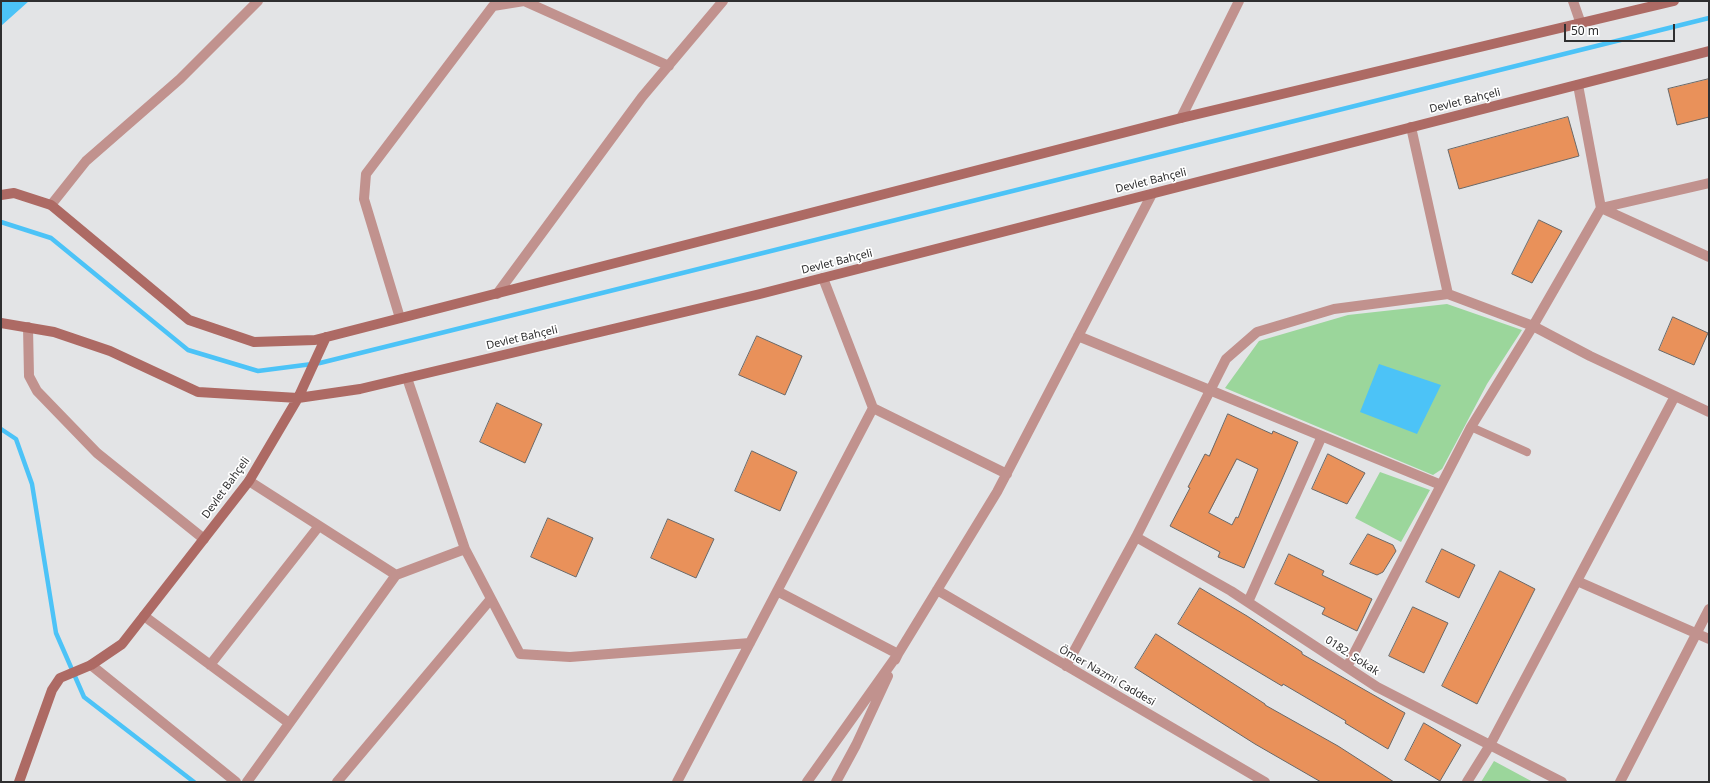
<!DOCTYPE html>
<html>
<head>
<meta charset="utf-8">
<style>
	body { margin:0 }
	#map { position:relative; width:1710px; height:783px; overflow:hidden; background:#e3e4e6; font-family:"Noto Sans",sans-serif }
	canvas { display:block }
	.frame { position:absolute; inset:0; border:2px solid #2f2f30; pointer-events:none }
	.scale { position:absolute; left:1564px; top:24px; width:111px; height:18px; box-sizing:border-box; border:2px solid #2f2f30; border-top:0; padding-left:5px; font-size:12px; line-height:14px; white-space:nowrap; color:#2f2f30; -webkit-text-stroke:3px #fff; paint-order:stroke }
</style>
</head>
<body>
<div id="map">
<canvas width="1710" height="783"></canvas>
<div class="frame"></div>
<div class="scale">50 m</div>
</div>
<script>
const ctx = document.querySelector('canvas').getContext('2d');
ctx.lineJoin = 'round';
function fillPath(path, color) {
  ctx.fillStyle = color;
  ctx.fill(path, 'evenodd');
}
function strokePath(path, color, width, dash) {
  ctx.strokeStyle = color;
  ctx.lineWidth = width;
  ctx.lineCap = dash ? 'butt' : 'round';
  ctx.setLineDash(dash || []);
  ctx.stroke(path);
}
function label(font, color, halo, rows, align = 'center') {
  ctx.font = font + ' "Noto Sans",sans-serif';
  ctx.lineWidth = 3.5;
  ctx.setLineDash([]);
  ctx.textBaseline = 'middle';
  ctx.strokeStyle = halo;
  ctx.fillStyle = color;
  for (const [text, x, y, turn = 0] of rows) {
    ctx.save();
    ctx.translate(x, y);
    ctx.rotate((+turn || 0) * Math.PI / 180);
    ctx.textAlign = isNaN(turn) ? turn : align;
    if (halo) ctx.strokeText(text, 0, 0);
    ctx.fillText(text, 0, 0);
    ctx.restore();
  }
}
fillPath(new Path2D(`
	M1447,304L1522,330L1487,384L1442,469L1433,475L1225,388L1259,341L1348,315Z
	M1380,472L1430,490L1401,542L1355,518Z
	M1494,761L1533,782H1481Z`), '#9bd69b');
fillPath(new Path2D(`
	M1,1H29L1,26Z
	M1379,364L1441,385L1417,434L1360,412Z`), '#4cc3f7');
strokePath(new Path2D(`
	M1,222L51,238L188,350L258,371L320,363L1709,18
	M1,429L16,439L32,484L56,633L84,697L194,782`), '#4cc3f7', 4.5);
const building = new Path2D(`
	M1709,79V117L1677,125L1668,89Z
	M1568,117L1579,156L1459,189L1448,150Z
	M1539,220L1562,231L1532,283L1512,274Z
	M1673,317L1708,333L1694,365L1659,350Z
	M757,336L802,356L785,395L739,375Z
	M497,403L542,424L525,463L480,442Z
	M1228,414L1272,434L1273,431L1298,442L1244,568L1218,557L1220,552L1170,526L1190,488L1188,487L1205,454L1209,456ZM1237,459L1258,469L1238,518L1236,517L1232,525L1209,513Z
	M752,451L797,472L780,511L735,491Z
	M1328,454L1365,473L1347,504L1312,489Z
	M548,518L593,538L576,577L531,557Z
	M668,519L714,539L696,578L651,558Z
	M1368,534L1393,545L1396,551L1383,572L1377,575L1350,564Z
	M1442,549L1475,565L1459,598L1426,582Z
	M1289,554L1324,571L1322,575L1372,599L1357,631L1322,614L1325,608L1275,584Z
	M1500,571L1535,589L1477,704L1442,686Z
	M1200,588L1247,616L1302,652V654L1405,713L1388,749L1345,723L1346,721L1283,684L1282,686L1178,624Z
	M1413,607L1448,623L1424,673L1389,656Z
	M1156,634L1265,704V705L1338,746L1394,782H1321L1255,744L1135,668Z
	M1424,723L1461,745L1440,781L1405,760Z`);
fillPath(building, '#e9915a');
strokePath(building, '#6a6867', 1);
strokePath(new Path2D(`
	M1471,427L1527,452`), '#c1928e', 8);
strokePath(new Path2D(`
	M1573,1L1581,24
	M1181,118L1239,1
	M1411,127L1448,294
	M51,205L86,161L180,79L258,1
	M1601,208L1709,257
	M1601,208L1709,183
	M823,278L873,408L1007,474
	M497,294L642,97L723,1
	M400,318L364,199L366,174L493,6L524,1L669,66
	M28,327L29,376L37,391L97,453L204,539
	M1078,336L1441,485
	M407,378L465,549L520,654L570,657L750,643
	M249,481L396,575
	M1136,537L1231,591L1377,687L1562,782
	M1577,581L1709,639
	M937,590L1265,782
	M777,591L898,654L895,660
	M1248,602L1322,436
	M144,616L289,723
	M91,665L236,782
	M210,665L319,526
	M1066,666L1136,537L1226,359L1257,332L1334,309L1448,294L1533,326L1590,356L1709,412
	M1347,667L1471,427L1533,326L1601,208L1578,85
	M247,782L396,575L465,549
	M337,782L490,600
	M677,782L873,408
	M807,782L898,654L997,492L1152,194
	M836,782L856,745L888,676
	M1467,782L1490,745L1675,396
	M1620,782L1709,609`), '#c1928e', 10);
strokePath(new Path2D(`
	M1,195L14,193L51,205L189,320L254,342L315,340L1181,118L1674,1
	M1,323L54,332L110,351L198,392L298,398L326,337
	M19,782L52,690L60,678L91,665L122,644L249,481L298,398L360,389L760,294L1709,51`), '#ad6a64', 10);
label('11px', '#2f2f30', '#fff', [
	["Devlet Bahçeli",1465,101,-14],
	["Devlet Bahçeli",1151,181,-14],
	["Devlet Bahçeli",837,262,-14],
	["Devlet Bahçeli",522,338,-13],
	["Devlet Bahçeli",226,488,-54],
	["0182. Sokak",1352,656,33],
	["Ömer Nazmi Caddesi",1107,676,30]
]);
</script>
</body>
</html>
